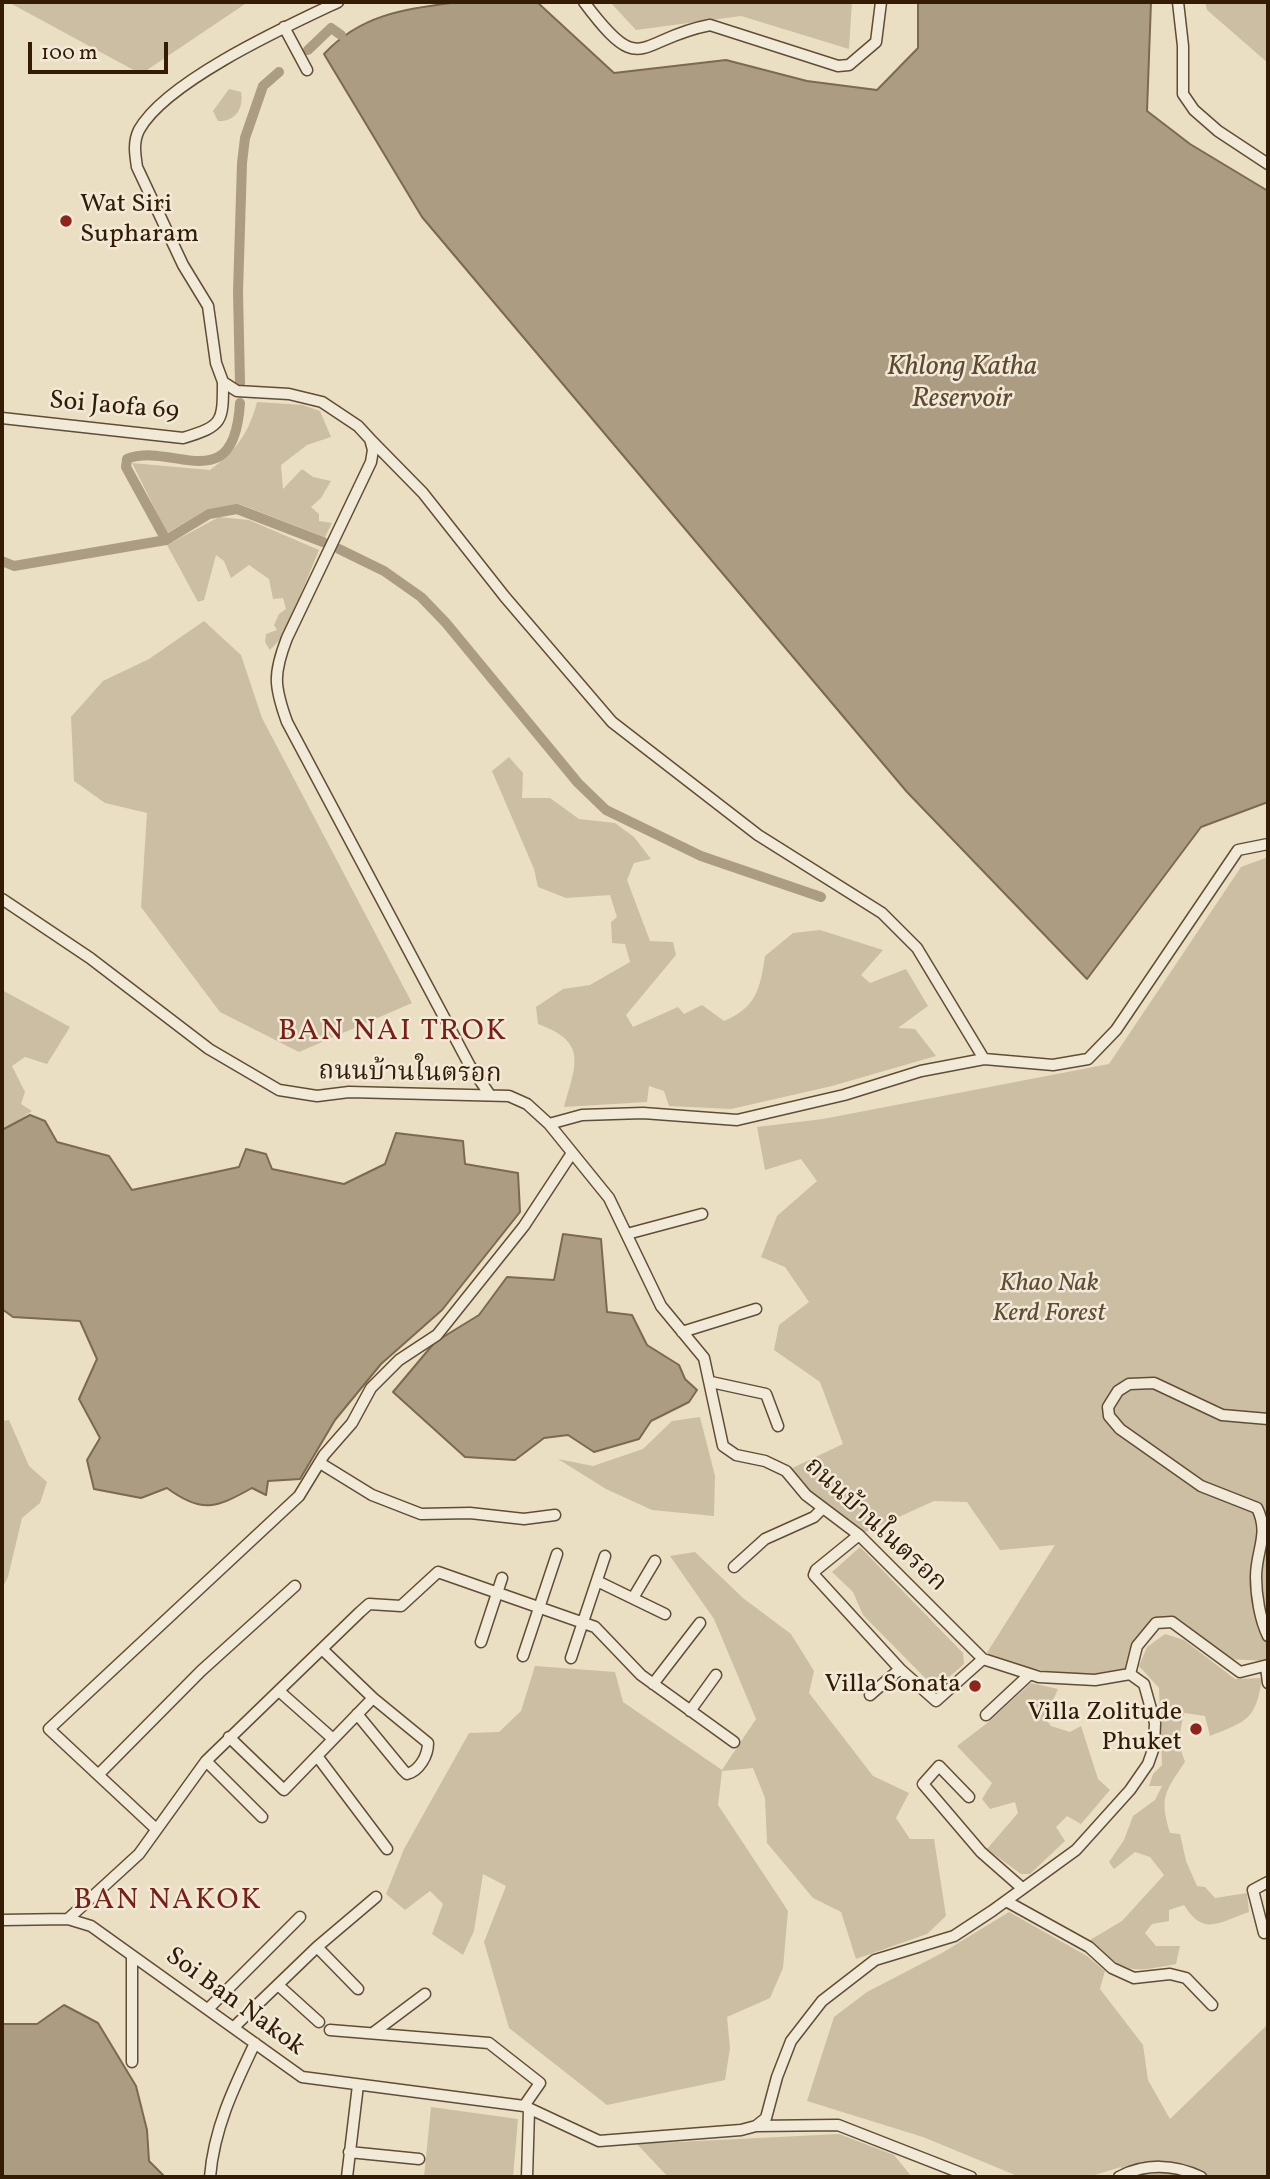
<!DOCTYPE html>
<html>
<head>
<meta charset="utf-8">
<style>
	body { margin:0 }
	#map { position:relative; width:1270px; height:2179px; overflow:hidden; background:#eadfc3; font-family:Vollkorn,serif }
	canvas { display:block }
	.frame { position:absolute; inset:0; border:4px solid #341c04; pointer-events:none }
	.scale { position:absolute; left:28px; top:42px; width:140px; height:32px; box-sizing:border-box; border:4px solid #341c04; border-top:0; padding-left:9px; font-size:21px; line-height:24px; white-space:nowrap; color:#341c04; -webkit-text-stroke:5px #f1ead8; paint-order:stroke }
</style>
</head>
<body>
<div id="map">
<canvas width="1270" height="2179"></canvas>
<div class="frame"></div>
<div class="scale">100 m</div>
</div>
<script>
const ctx = document.querySelector('canvas').getContext('2d');
ctx.lineJoin = 'round';
function fillPath(path, color) {
  ctx.fillStyle = color;
  ctx.fill(path, 'evenodd');
}
function strokePath(path, color, width, dash) {
  ctx.strokeStyle = color;
  ctx.lineWidth = width;
  ctx.lineCap = dash ? 'butt' : 'round';
  ctx.setLineDash(dash || []);
  ctx.stroke(path);
}
function label(font, color, halo, rows, align = 'center') {
  ctx.font = font + ' Vollkorn,"Noto Serif Thai",serif';
  ctx.lineWidth = 5;
  ctx.setLineDash([]);
  ctx.textBaseline = 'middle';
  ctx.strokeStyle = halo;
  ctx.fillStyle = color;
  for (const [text, x, y, turn = 0] of rows) {
    ctx.save();
    ctx.translate(x, y);
    ctx.rotate((+turn || 0) * Math.PI / 180);
    ctx.textAlign = isNaN(turn) ? turn : align;
    if (halo) ctx.strokeText(text, 0, 0);
    ctx.fillText(text, 0, 0);
    ctx.restore();
  }
}
fillPath(new Path2D(`
	M8,2H248L141,74Z
	M610,2H852L849,49L741,16L636,30Z
	M1205,2H1268V63L1207,10Z
	M229,89L241,92C244,109 235,122 218,121L213,111Z
	M257,402L303,405L320,411L331,437L307,445L281,465L283,489L302,469L313,477L331,481L321,498L311,507L319,514V521L332,523L325,537L239,504L208,509L167,533L132,463L210,470C235,452 249,433 257,402Z
	M219,517L249,520L319,550L284,635L270,650L265,642L266,634L277,630L274,625L279,614L286,609L283,598L273,599L269,579L249,565L231,578L224,561L216,555L204,600L198,602L167,545Z
	M204,621L241,655L262,718L412,1003L299,1052L220,1012L141,907L147,813L105,803L74,781L71,717L103,681L149,659Z
	M509,757L523,773L522,798H550L579,819L615,823L634,837L651,859L634,863L627,880L650,941L673,942L676,955L626,1015L633,1027L678,1007L684,1014L702,1005L724,1021C757,1007 760,988 765,956L793,933L820,930L883,950L861,975L870,983L906,969L928,1006L898,1028L915,1029L936,1056L832,1086L731,1109L669,1106L664,1091L649,1086L647,1102L564,1107C576,1064 588,1042 538,1024L536,1007L563,989L590,985L630,962L625,944L612,943L611,922L617,917L610,895L566,898L538,887L534,869L492,771Z
	M1268,857V1661L1227,1659L1168,1624L1142,1639L1125,1674L1095,1680L983,1659L1055,1545L1000,1550L967,1502L934,1501L859,1535L786,1471L843,1444L820,1382L774,1350L779,1325L809,1302L785,1267L761,1257L777,1216L817,1181L801,1159L765,1170L757,1127L823,1119L1109,1064L1241,867Z
	M2,990L70,1027L47,1064L25,1057L12,1066L25,1092L21,1104L32,1111L4,1130H2Z
	M700,1417L715,1476L714,1516L652,1510L606,1489L558,1459L593,1466L643,1449L672,1421Z
	M9,1420L29,1466L47,1482L40,1503L22,1518L8,1577L2,1589V1421Z
	M860,1547L963,1653L964,1664L936,1689L863,1615L853,1592L832,1572Z
	M695,1552L743,1598L791,1634L814,1671L809,1693L873,1776L909,1793L896,1818L910,1839H934L946,1916L927,1934L856,1959L841,1912L813,1898L767,1843L765,1798L753,1768L722,1771L718,1805L788,1911L783,1968L770,1998L727,2017L730,2048L725,2080L607,2105L509,2028L484,1942L506,1886L483,1874L474,1931L463,1955L432,1934L443,1904L430,1891L405,1910L386,1894L404,1849L469,1733L499,1732L521,1711L535,1666L615,1672L623,1702L722,1770L756,1719L714,1619L670,1556Z
	M1165,1634L1184,1640L1235,1679L1262,1678C1256,1720 1247,1721 1210,1736L1205,1716L1184,1713L1178,1742L1185,1762C1165,1792 1159,1797 1170,1833L1180,1834L1186,1861L1197,1886L1205,1887L1215,1898L1247,1893L1249,1912C1219,1922 1204,1937 1184,1905L1169,1910V1921L1152,1924L1145,1933L1156,1946H1180L1176,1964C1129,1973 1126,1974 1090,1940L1122,1921L1164,1875L1150,1857L1135,1852L1114,1869L1109,1862L1124,1840L1133,1816L1155,1800L1162,1786H1149L1153,1774L1162,1765L1159,1688L1139,1666L1147,1647Z
	M1031,1683L1058,1689L1045,1718L1051,1726L1070,1732L1081,1726L1098,1779L1110,1790L1081,1824L1067,1816L1056,1827L1065,1841L1030,1874H1021L987,1849L1018,1813L1015,1802L990,1809L982,1799L992,1783L957,1746L986,1724Z
	M1009,1912L1087,1956L1105,1971L1100,1989L1143,2045L1148,2080L1170,2119L1268,2024V2177H1122L1121,2167L1088,2177H1020L923,2137L807,2101L834,2017L867,1992L942,1953Z
	M431,2107L518,2119L513,2177H424Z
	M839,2134L894,2155L912,2177H668L637,2144Z`), '#cbbea3');
const water = new Path2D(`
	M459,2H537L614,73L726,60L807,81L877,90L918,48V2H1151L1147,111L1190,144L1268,191V802L1201,827L1087,979L907,792L422,217L324,54C362,13 407,9 459,2Z
	M30,1115L45,1121L57,1142L109,1156L132,1190L239,1167L246,1149L266,1154L272,1169L344,1184L385,1164L396,1133L463,1141L465,1164L518,1173L520,1212L442,1310L381,1364L335,1420L300,1479L268,1481L266,1495L252,1488C216,1508 202,1514 167,1488L141,1498L94,1489L87,1460L100,1438L79,1399L97,1359L80,1321L13,1317L2,1309V1130Z
	M563,1234L601,1239L607,1312L632,1315L647,1345L679,1365L685,1379L697,1390L689,1402L651,1421L639,1439L594,1452L568,1435L544,1438L515,1460L465,1457L393,1392L435,1342L479,1315L507,1277L554,1280Z
	M64,2005L98,2023L136,2086L147,2130L149,2161L165,2177H2V2024H37Z`);
fillPath(water, '#ac9d82');
strokePath(water, '#7c6950', 2);
strokePath(new Path2D(`
	M308,50L331,28L341,35
	M240,383L238,292L242,163L245,138L263,86L279,72
	M166,540L126,467L127,459C173,441 234,501 240,403
	M339,549L384,571L421,597L446,623L578,783L606,810L701,856L821,897
	M2,561L14,566L166,540L209,514L237,509L323,542`), '#ac9d82', 10);
const minor = new Path2D(`
	M338,2C287,26 166,81 139,130C133,142 135,154 137,167L183,265L208,306L216,363L223,382L237,391L289,394L322,402L358,426L370,439L373,450L371,462L287,638C273,674 274,686 287,722L470,1066L490,1095
	M584,2C643,81 636,39 710,25L838,66L849,65L876,42L881,2
	M1178,2L1183,46V94L1194,110L1218,131L1268,164
	M284,27L307,70
	M2,418L183,438C223,426 223,422 223,382
	M370,439L423,493L505,597L612,722L758,835L882,913L917,948L984,1059
	M2,899L90,958L209,1049L279,1090L317,1096L349,1092L509,1096L527,1104L549,1124L609,1198L661,1306L704,1358L723,1446L736,1455L765,1461L786,1471L806,1495L859,1535L983,1659L1039,1677L1095,1680L1130,1674
	M549,1124L582,1115L643,1113L737,1120L844,1095L921,1071L984,1059L1053,1065L1088,1059L1116,1030L1238,850L1268,844
	M627,1234L702,1214
	M682,1332L756,1309
	M711,1382L766,1394L778,1426
	M1268,1419L1222,1415L1154,1383L1129,1384L1118,1391L1108,1407L1109,1416L1120,1429L1201,1486L1257,1508C1270,1534 1256,1550 1256,1577C1256,1595 1260,1620 1268,1636
	M320,1463L372,1495L421,1514L470,1513L524,1519L555,1515
	M859,1535L816,1570L814,1575L900,1669
	M734,1567L765,1539L814,1517L823,1508
	M597,1581L665,1614
	M633,1598L655,1561
	M481,1642L502,1578
	M523,1656L557,1554
	M571,1658L605,1556
	M1266,1667L1268,1683
	M1130,1674L1137,1646L1156,1623L1172,1622L1240,1672L1268,1665
	M653,1684L700,1623
	M279,1691L332,1738
	M870,1695L900,1669L936,1701L983,1659
	M690,1711L716,1675
	M357,1714L403,1770L407,1774C419,1771 428,1756 428,1743L373,1698
	M986,1715L1030,1674
	M229,1737L284,1790L373,1698L323,1650
	M317,1756L387,1849
	M206,1761L262,1817
	M98,1775L201,1671L295,1586
	M969,1797L939,1766L923,1784L981,1852L1022,1888
	M155,1828L49,1729L299,1496L324,1455L352,1423L371,1388L399,1360L437,1335L524,1226L572,1153
	M1006,1901L1089,1947L1112,1968L1134,1978L1170,1974L1186,1978L1212,2005
	M68,1919L139,1854L206,1761L360,1612L369,1604L401,1606L438,1572L595,1627L641,1675L734,1742
	M2,1920L68,1919L91,1926L302,2077L524,2106L599,2141L741,2130L756,2126L766,2118L777,2077L791,2041L822,2001L875,1960L954,1936L992,1911L1076,1850L1130,1790L1148,1764L1154,1747L1155,1723L1144,1684L1130,1674
	M1264,1933L1253,1890L1268,1882
	M317,1947L358,1989
	M132,1957V2062
	M278,1985L319,2022
	M209,2008L300,1917
	M234,2027L317,1947L376,1897
	M330,2030L489,2043L540,2083L524,2106
	M373,2033L425,1994
	M757,2126L838,2125L971,2177
	M349,2152L419,2159
	M210,2177C214,2128 234,2087 255,2043
	M347,2177L358,2085
	M527,2177L529,2110
	M1119,2177C1145,2163 1174,2164 1201,2177`);
strokePath(minor, '#624d34', 13);
strokePath(minor, '#f1ead8', 10);
for (const [x, y, r, color] of [
	[66,221,7,"#8f2418"],
	[975,1686,7,"#8f2418"],
	[1196,1729,7,"#8f2418"]
]) {
  const dot = new Path2D();
  dot.arc(x, y, r, 0, 2 * Math.PI);
  ctx.fillStyle = color;
  ctx.fill(dot);
  strokePath(dot, '#f1ead8', 2.5);
}
label('26px', '#341c04', '#f1ead8', [
	["Wat Siri",80,206,"left"],
	["Supharam",80,236,"left"],
	["Villa Sonata",961,1686],
	["Villa Zolitude",1182,1714],
	["Phuket",1182,1744]
], 'right');
label('26px', '#341c04', '#f1ead8', [
	["Soi Jaofa 69",114,408,5],
	["ถนนบ้านในตรอก",410,1075,1],
	["ถนนบ้านในตรอก",874,1526,43],
	["Soi Ban Nakok",234,2003,36]
]);
label('italic 26px', '#614d34', '#f1ead8', [
	["Khao Nak",1049,1285],
	["Kerd Forest",1049,1315]
]);
label('italic 28px', '#5e4930', '#f1ead8', [
	["Khlong Katha",962,369],
	["Reservoir",962,401]
]);
ctx.letterSpacing = '2px';
label('30px', '#7a1f14', '#f1ead8', [
	["BAN NAI TROK",393,1033],
	["BAN NAKOK",168,1902]
]);
ctx.letterSpacing = '0px';
</script>
</body>
</html>
